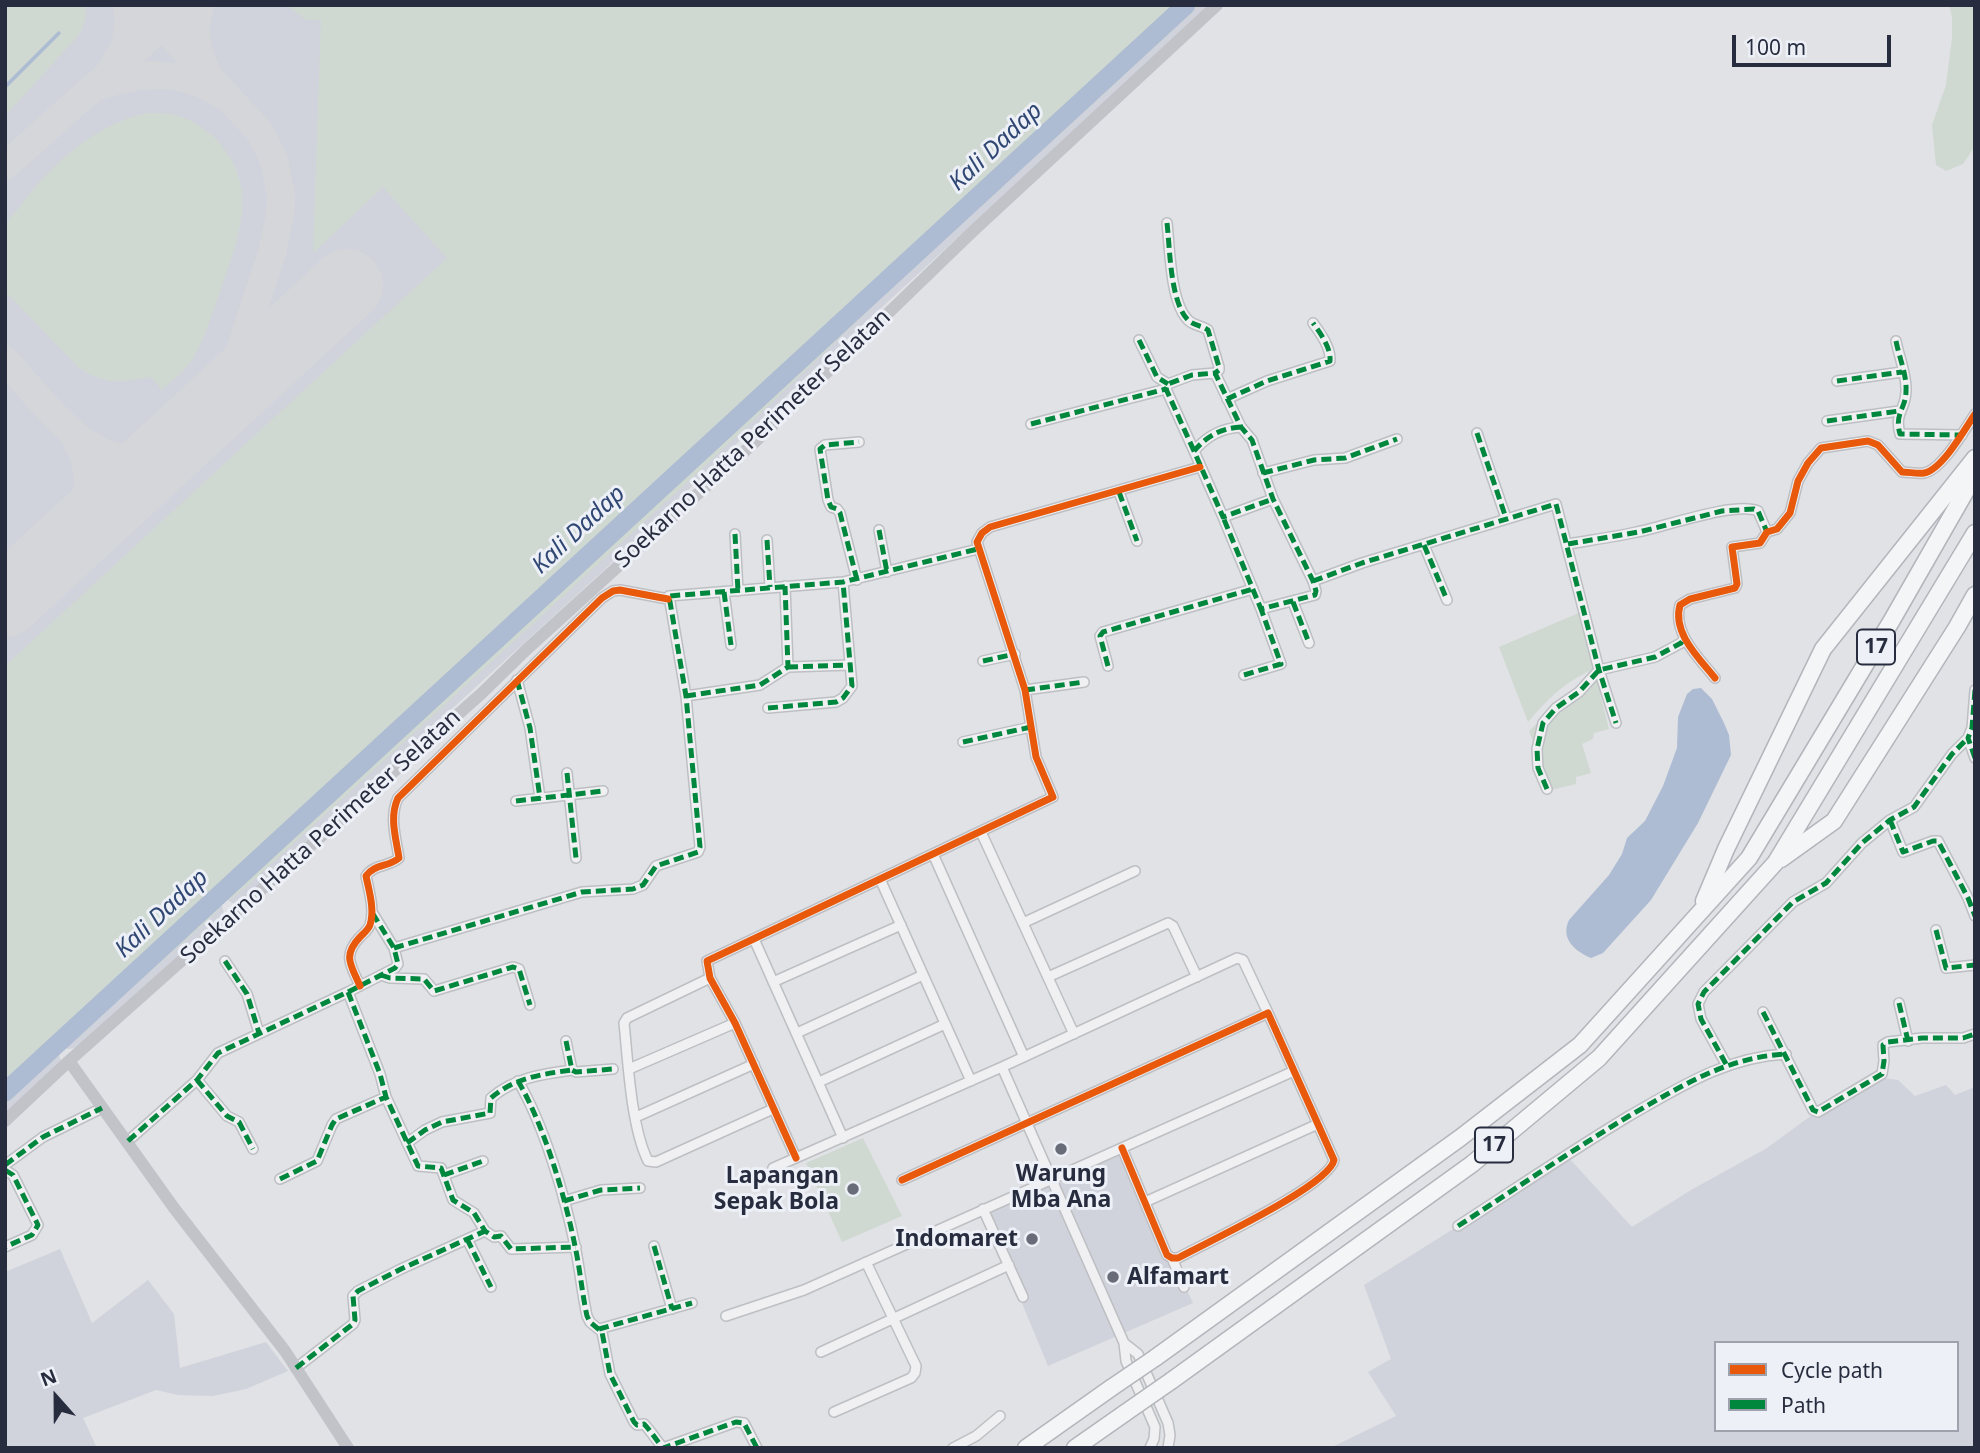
<!DOCTYPE html>
<html>
<head>
<meta charset="utf-8">
<style>
	body { margin:0 }
	#map { position:relative; width:1980px; height:1453px; overflow:hidden; background:#e0e2e6; font-family:"Noto Sans",sans-serif }
	canvas { display:block }
	.frame { position:absolute; inset:0; border:7px solid #272d3f; pointer-events:none }
	.legend { position:absolute; left:1714px; top:1341px; width:245px; height:91px; box-sizing:border-box; background:#edf0f6; border:2px solid #9ea2ad; margin:0; padding:9px 12px; list-style:none; font-size:21px; color:#272d3f }
	.legend li { display:flex; align-items:center; gap:14px; height:35px }
	.legend b { width:35px; border:2px solid #9ea2ad }
	.north { position:absolute; left:21px; top:1362px; width:70px; height:70px; -webkit-text-stroke:5px #edf0f6; paint-order:stroke; rotate:339deg; font-size:19px; font-weight:700; line-height:28px; text-align:center; color:#272d3f }
	.north::after { content:''; display:block; margin:auto; width:24px; height:32px; background:#272d3f; clip-path:polygon(50% 0,100% 100%,50% 72%,0 100%) }
	.scale { position:absolute; left:1732px; top:35px; width:159px; height:32px; box-sizing:border-box; border:4px solid #272d3f; border-top:0; padding-left:9px; font-size:21px; line-height:24px; white-space:nowrap; color:#272d3f; -webkit-text-stroke:5px #edf0f6; paint-order:stroke }
</style>
</head>
<body>
<div id="map">
<canvas width="1980" height="1453"></canvas>
<div class="frame"></div>
<ul class="legend">
<li><b style="height:9px;background:#e8590c"></b>Cycle path</li>
<li><b style="height:9px;background:#00873e"></b>Path</li>
</ul>
<div class="north">N</div>
<div class="scale">100 m</div>
</div>
<script>
const ctx = document.querySelector('canvas').getContext('2d');
ctx.lineJoin = 'round';
function fillPath(path, color) {
  ctx.fillStyle = color;
  ctx.fill(path, 'evenodd');
}
function strokePath(path, color, width, dash) {
  ctx.strokeStyle = color;
  ctx.lineWidth = width;
  ctx.lineCap = dash ? 'butt' : 'round';
  ctx.setLineDash(dash || []);
  ctx.stroke(path);
}
function label(font, color, halo, rows, align = 'center') {
  ctx.font = font + ' "Noto Sans",sans-serif';
  ctx.lineWidth = 6;
  ctx.setLineDash([]);
  ctx.textBaseline = 'middle';
  ctx.strokeStyle = halo;
  ctx.fillStyle = color;
  for (const [text, x, y, turn = 0] of rows) {
    ctx.save();
    ctx.translate(x, y);
    ctx.rotate((+turn || 0) * Math.PI / 180);
    ctx.textAlign = isNaN(turn) ? turn : align;
    if (halo) ctx.strokeText(text, 0, 0);
    ctx.fillText(text, 0, 0);
    ctx.restore();
  }
}
fillPath(new Path2D(`
	M5,5H1210L816,368L603,571L239,903H232L225,898L221,902L225,917L77,1048L68,1049L64,1047L58,1052L61,1061L5,1114Z
	M1876,1077L1898,1080L1915,1096L1946,1085L1955,1095L1975,1087V1448H1330L1396,1416L1368,1372L1391,1359L1364,1285L1568,1157L1632,1227L1691,1190L1767,1148L1827,1104ZM1716,1343H1957V1430H1716Z
	M1117,1148L1193,1303L1048,1366L983,1209Z
	M60,1249L92,1323L148,1280L174,1314L180,1368L266,1342L288,1371L246,1389L213,1396L178,1395L156,1390L83,1418L97,1448H5V1272Z`), '#d0d3db');
fillPath(new Path2D(`
	M10,5H85C87,17 84,26 78,36L5,116V9Z
	M287,5H1200L893,287L706,465L247,886L230,900L225,897L219,902V910L5,1102V666L447,258L383,187L313,253L321,20H306Z
	M1949,5H1975V146L1963,164L1946,171L1936,165L1932,125L1946,85L1952,38V17Z
	M147,113C154,113 162,113 169,114C213,121 248,168 242,212C239,240 228,268 219,295C211,316 204,340 192,360C185,371 171,381 162,390L151,377C121,383 106,385 79,368L5,291C5,277 2,236 6,225C8,219 15,213 19,208C49,166 95,124 147,113Z
	M1581,612L1596,668C1564,682 1551,696 1528,722L1499,647Z
	M1596,677L1609,729L1594,733L1593,739L1582,744L1591,773L1576,777V784L1551,790L1529,731L1577,686Z
	M863,1138L902,1216L842,1242L806,1163Z`), '#d0d9d1');
fillPath(new Path2D(`
	M1701,688L1712,699L1724,723L1729,735L1731,755L1698,823L1651,900L1603,953L1591,958C1575,951 1560,939 1569,920L1609,875L1622,854L1627,838L1645,821L1663,786L1677,748L1678,717L1687,694L1693,689Z`), '#adbcd2');
strokePath(new Path2D(`
	M5,87L59,33`), '#adbcd2', 3.5);
strokePath(new Path2D(`
	M5,1092L1186,5`), '#adbcd2', 19);
strokePath(new Path2D(`
	M143,5L260,132L274,160L281,195L280,215L272,253L238,356L221,387L179,440
	M200,5C194,27 195,50 206,70
	M113,66C127,49 131,27 127,5
	M101,86C141,71 184,70 220,94
	M5,166L186,5
	M5,360C49,407 105,495 176,443
	M67,544C94,507 95,475 74,435`), '#d4d6da', 28);
strokePath(new Path2D(`
	M5,601L347,285`), '#d4d6da', 72);
const minor = new Path2D(`
	M1167,223C1170,248 1170,302 1188,320C1194,326 1201,325 1208,330L1219,367V370L1215,373
	M1139,340L1157,377L1168,384
	M1896,341C1899,357 1907,375 1906,391C1906,409 1894,413 1900,434L1962,435
	M1837,381L1902,372
	M1227,399L1267,381L1330,361C1331,348 1321,334 1313,323
	M1827,421L1899,411
	M1031,424L1166,389
	M1241,427C1221,428 1207,436 1194,451L1223,517L1273,499
	M1477,433L1506,518
	M1194,451L1166,389L1168,384L1192,375L1215,373L1241,427L1252,440L1273,499L1313,581L1316,591L1315,595L1261,609L1223,517
	M1263,473L1314,460L1345,458L1397,439
	M1119,492L1137,541
	M879,530L887,572
	M735,534L738,591
	M767,540L770,587
	M1568,544C1591,540 1614,537 1637,532C1664,527 1735,501 1758,511L1767,532
	M1424,545L1447,600
	M857,580L840,513L837,509L831,507L828,500L820,449L825,445L859,442
	M1313,581L1362,563L1556,504L1599,670L1616,723
	M724,592L731,645
	M1293,602L1309,643
	M983,661L1015,654
	M1108,666L1100,636L1103,632L1253,589
	M788,667L850,665
	M1244,675L1281,664L1261,609
	M1715,678C1699,658 1672,633 1680,605L1690,599L1735,588L1737,584L1732,547L1760,543L1767,532L1777,529L1790,513L1798,481L1808,463L1821,448L1868,441L1878,445L1902,472C1909,472 1917,474 1924,473C1942,470 1965,429 1975,414
	M517,680L530,728L540,798
	M1025,690L1084,682
	M1975,690L1972,728L1968,738L1975,758
	M686,696L760,685L788,667L785,586
	M768,708L836,702L843,698L852,686L843,582
	M963,742L1031,727
	M567,773L576,858
	M1547,789L1538,768L1537,749L1543,723L1556,708L1579,692L1599,670L1655,657L1681,643L1684,639
	M516,801L603,791
	M1890,820L1903,852L1933,841H1938L1968,898L1975,916
	M981,832L1074,1034
	M933,854L1024,1057
	M880,879L971,1081
	M1023,923L1135,871
	M1936,930L1946,968L1975,965
	M754,939L843,1138
	M394,948L582,892L633,889L643,885L656,866L698,852L700,847L686,696L669,596L843,582L978,549
	M225,961L247,994L259,1033
	M381,975L390,978L424,979L434,991L513,967L519,969L530,1005
	M1048,977L1168,923L1173,926L1197,977
	M710,978L627,1018L624,1023C628,1061 631,1127 648,1161L656,1162L773,1109
	M773,982L901,925
	M360,986C351,965 342,956 360,937C364,933 368,930 370,925C375,910 369,891 366,876C374,864 389,867 399,858C396,838 389,817 398,798L602,598L613,591L620,590L668,599
	M348,992L380,1074L386,1097L418,1166L441,1168L453,1200L474,1213L485,1231L494,1237L501,1236L511,1249L576,1247
	M1899,1003L1908,1041
	M1763,1012L1813,1110L1818,1112L1882,1074L1884,1061L1883,1045L1888,1042L1922,1038H1963L1975,1034
	M797,1033L923,975
	M566,1041L572,1070L576,1072L613,1069
	M1726,1064L1701,1019L1698,1004L1704,992L1793,902L1826,883L1862,843L1890,820L1914,807L1952,754L1968,738
	M1002,1067L1124,1343L1126,1361L1155,1427L1154,1439L1150,1448
	M629,1069L735,1023
	M197,1080L227,1116L239,1122L253,1149
	M518,1081C544,1125 565,1196 575,1246C580,1269 582,1293 587,1316L590,1322L602,1332L610,1374L634,1422L637,1425L644,1424C651,1431 656,1440 663,1448L736,1422L744,1423L757,1448
	M819,1082L945,1024
	M636,1117L754,1064
	M128,1141L197,1080L218,1053L348,992L395,968L398,964L394,948L372,912
	M407,1143L425,1130L442,1122L490,1113L491,1098C514,1078 542,1074 572,1070
	M796,1158L735,1023L710,978L707,961L1053,797L1036,757L1025,690L977,542L982,533L990,527L1200,467
	M5,1165L43,1137L102,1108
	M773,1168L1002,1067L1237,958L1243,960L1268,1013
	M5,1170L13,1175L38,1225L32,1235L5,1247
	M444,1175L483,1161
	M280,1179L317,1161L332,1125L336,1119L386,1097
	M902,1180L1268,1013L1334,1160C1329,1186 1205,1243 1178,1258H1172L1167,1255L1122,1148
	M564,1201L601,1190L640,1188
	M1145,1202L1318,1124
	M983,1209L1023,1297
	M1458,1226C1515,1189 1571,1151 1629,1116C1680,1087 1726,1057 1786,1054
	M467,1239L491,1287
	M654,1246L672,1309
	M1172,1258L1184,1287
	M726,1316L804,1290L1294,1071
	M599,1329L692,1303
	M1124,1343L1138,1354L1168,1423L1170,1435L1168,1448
	M821,1352L1009,1265
	M296,1368L353,1324L355,1320L353,1296L358,1291L401,1269L485,1231
	M834,1412L911,1378L915,1373L916,1366L866,1262
	M953,1448L976,1436L1000,1416`);
const motorway = new Path2D(`
	M1781,859L1834,821L1957,627L1975,595
	M1704,901L1726,849L1823,649L1975,458
	M1155,1358L1460,1138L1580,1045L1749,858L1892,620L1975,475
	M1171,1381L1472,1164L1599,1058L1776,862L1975,533
	M1026,1448L1111,1388
	M1075,1448L1125,1413`);
strokePath(minor, '#bdbfc3', 12);
strokePath(motorway, '#b2b5bb', 19);
strokePath(minor, '#f0f0f2', 9);
strokePath(new Path2D(`
	M69,1061L174,1208L285,1351L348,1448
	M5,1121L69,1061L482,693L526,650L756,441L970,234L1217,5`), '#c1c3c8', 12);
strokePath(motorway, '#f4f5f6', 16);
const motorwayBridge = new Path2D(`
	M1111,1388L1155,1358
	M1125,1413L1171,1381`);
strokePath(motorwayBridge, '#b2b5bb', 19, []);
strokePath(motorwayBridge, '#f4f5f6', 16);
strokePath(new Path2D(`
	M1167,223C1170,248 1170,302 1188,320C1194,326 1201,325 1208,330L1219,367V370L1215,373
	M1139,340L1157,377L1168,384
	M1896,341C1899,357 1907,375 1906,391C1906,409 1894,413 1900,434L1962,435
	M1837,381L1902,372
	M1227,399L1267,381L1330,361C1331,348 1321,334 1313,323
	M1827,421L1899,411
	M1031,424L1166,389
	M1241,427C1221,428 1207,436 1194,451L1223,517L1273,499
	M1477,433L1506,518
	M1194,451L1166,389L1168,384L1192,375L1215,373L1241,427L1252,440L1273,499L1313,581L1316,591L1315,595L1261,609L1223,517
	M1263,473L1314,460L1345,458L1397,439
	M1119,492L1137,541
	M879,530L887,572
	M735,534L738,591
	M767,540L770,587
	M1568,544L1639,532L1722,511L1754,509L1758,511L1767,532L1764,537
	M1424,545L1447,600
	M857,580L840,513L837,509L831,507L828,500L820,449L825,445L859,442
	M1313,581L1362,563L1556,504L1599,670L1616,723
	M724,592L731,645
	M1293,602L1309,643
	M983,661L1015,654
	M1108,666L1100,636L1103,632L1253,589
	M788,667L850,665
	M1244,675L1281,664L1261,609
	M517,680L530,728L540,798
	M1025,690L1084,682
	M1975,690L1972,728L1968,738L1975,758
	M686,696L760,685L788,667L785,586
	M768,708L836,702L843,698L852,686L843,582
	M963,742L1031,727
	M567,773L576,858
	M1547,789L1538,768L1537,749L1543,723L1556,708L1579,692L1599,670L1655,657L1681,643L1684,639
	M516,801L603,791
	M1890,820L1903,852L1933,841H1938L1968,898L1975,916
	M1936,930L1946,968L1975,965
	M394,948L582,892L633,889L643,885L656,866L698,852L700,847L686,696L669,596L843,582L978,549
	M225,961L247,994L259,1033
	M381,975L390,978L424,979L434,991L513,967L519,969L530,1005
	M348,992L380,1074L386,1097L418,1166L441,1168L453,1200L474,1213L485,1231L494,1237L501,1236L511,1249L576,1247
	M1899,1003L1908,1041
	M1763,1012L1813,1110L1818,1112L1882,1074L1884,1061L1883,1045L1888,1042L1922,1038H1963L1975,1034
	M566,1041L572,1070L576,1072L613,1069
	M1726,1064L1701,1019L1698,1004L1704,992L1793,902L1826,883L1862,843L1890,820L1914,807L1952,754L1968,738
	M197,1080L227,1116L239,1122L253,1149
	M518,1081C544,1125 565,1196 575,1246C580,1269 582,1293 587,1316L590,1322L602,1332L610,1374L634,1422L637,1425L644,1424C651,1431 656,1440 663,1448L736,1422L744,1423L757,1448
	M128,1141L197,1080L218,1053L348,992L395,968L398,964L394,948L373,914
	M407,1143L425,1130L442,1122L490,1113L491,1098C514,1078 542,1074 572,1070
	M5,1165L43,1137L102,1108
	M5,1170L13,1175L38,1225L32,1235L5,1247
	M444,1175L483,1161
	M280,1179L317,1161L332,1125L336,1119L386,1097
	M564,1201L601,1190L640,1188
	M1458,1226C1515,1189 1571,1151 1629,1116C1680,1087 1726,1057 1786,1054
	M467,1239L491,1287
	M654,1246L672,1309
	M599,1329L692,1303
	M296,1368L353,1324L355,1320L353,1296L358,1291L401,1269L485,1231`), '#00873e', 5, [10, 5]);
strokePath(new Path2D(`
	M1715,678C1699,658 1672,633 1680,605L1690,599L1735,588L1737,584L1732,547L1760,543L1767,532L1777,529L1790,513L1798,481L1808,463L1821,448L1868,441L1878,445L1902,472C1909,472 1917,474 1924,473C1942,470 1965,429 1975,414
	M360,986C351,965 342,956 360,937C364,933 368,930 370,925C375,910 369,891 366,876C374,864 389,867 399,858C396,838 389,817 398,798L602,598L613,591L620,590L668,599
	M796,1158L735,1023L710,978L707,961L1053,797L1036,757L1025,690L977,542L982,533L990,527L1200,467
	M902,1180L1268,1013L1334,1160C1329,1186 1205,1243 1178,1258H1172L1167,1255L1122,1148`), '#e8590c', 7);
for (const [x, y, r, color] of [
	[1061,1149,7,"#686c79"],
	[853,1189,7,"#686c79"],
	[1032,1239,7,"#686c79"],
	[1113,1277,7,"#686c79"]
]) {
  const dot = new Path2D();
  dot.arc(x, y, r, 0, 2 * Math.PI);
  ctx.fillStyle = color;
  ctx.fill(dot);
  strokePath(dot, '#edf0f6', 2.5);
}
for (const [x, y, w] of [
	[1876,647,38],
	[1494,1145,38]
]) {
  const box = new Path2D();
  box.roundRect(x - w / 2, y - 17.5, w, 35, 5);
  ctx.fillStyle = '#edf0f6';
  ctx.fill(box);
  strokePath(box, '#272d3f', 2);
}
label('bold 21px', '#272d3f', null, [
	["17",1876,647],
	["17",1494,1145]
]);
label('23px', '#272d3f', '#edf0f6', [
	["Soekarno Hatta Perimeter Selatan",753,439,-43],
	["Soekarno Hatta Perimeter Selatan",321,837,-42]
]);
label('bold 23px', '#272d3f', '#edf0f6', [
	["Warung",1061,1174,"center"],
	["Mba Ana",1061,1200,"center"],
	["Lapangan",839,1176],
	["Sepak Bola",839,1202],
	["Indomaret",1018,1239],
	["Alfamart",1127,1277,"left"]
], 'right');
label('italic 24px', '#304774', '#edf0f6', [
	["Kali Dadap",996,147,-43],
	["Kali Dadap",579,530,-43],
	["Kali Dadap",162,914,-43]
]);
</script>
</body>
</html>
